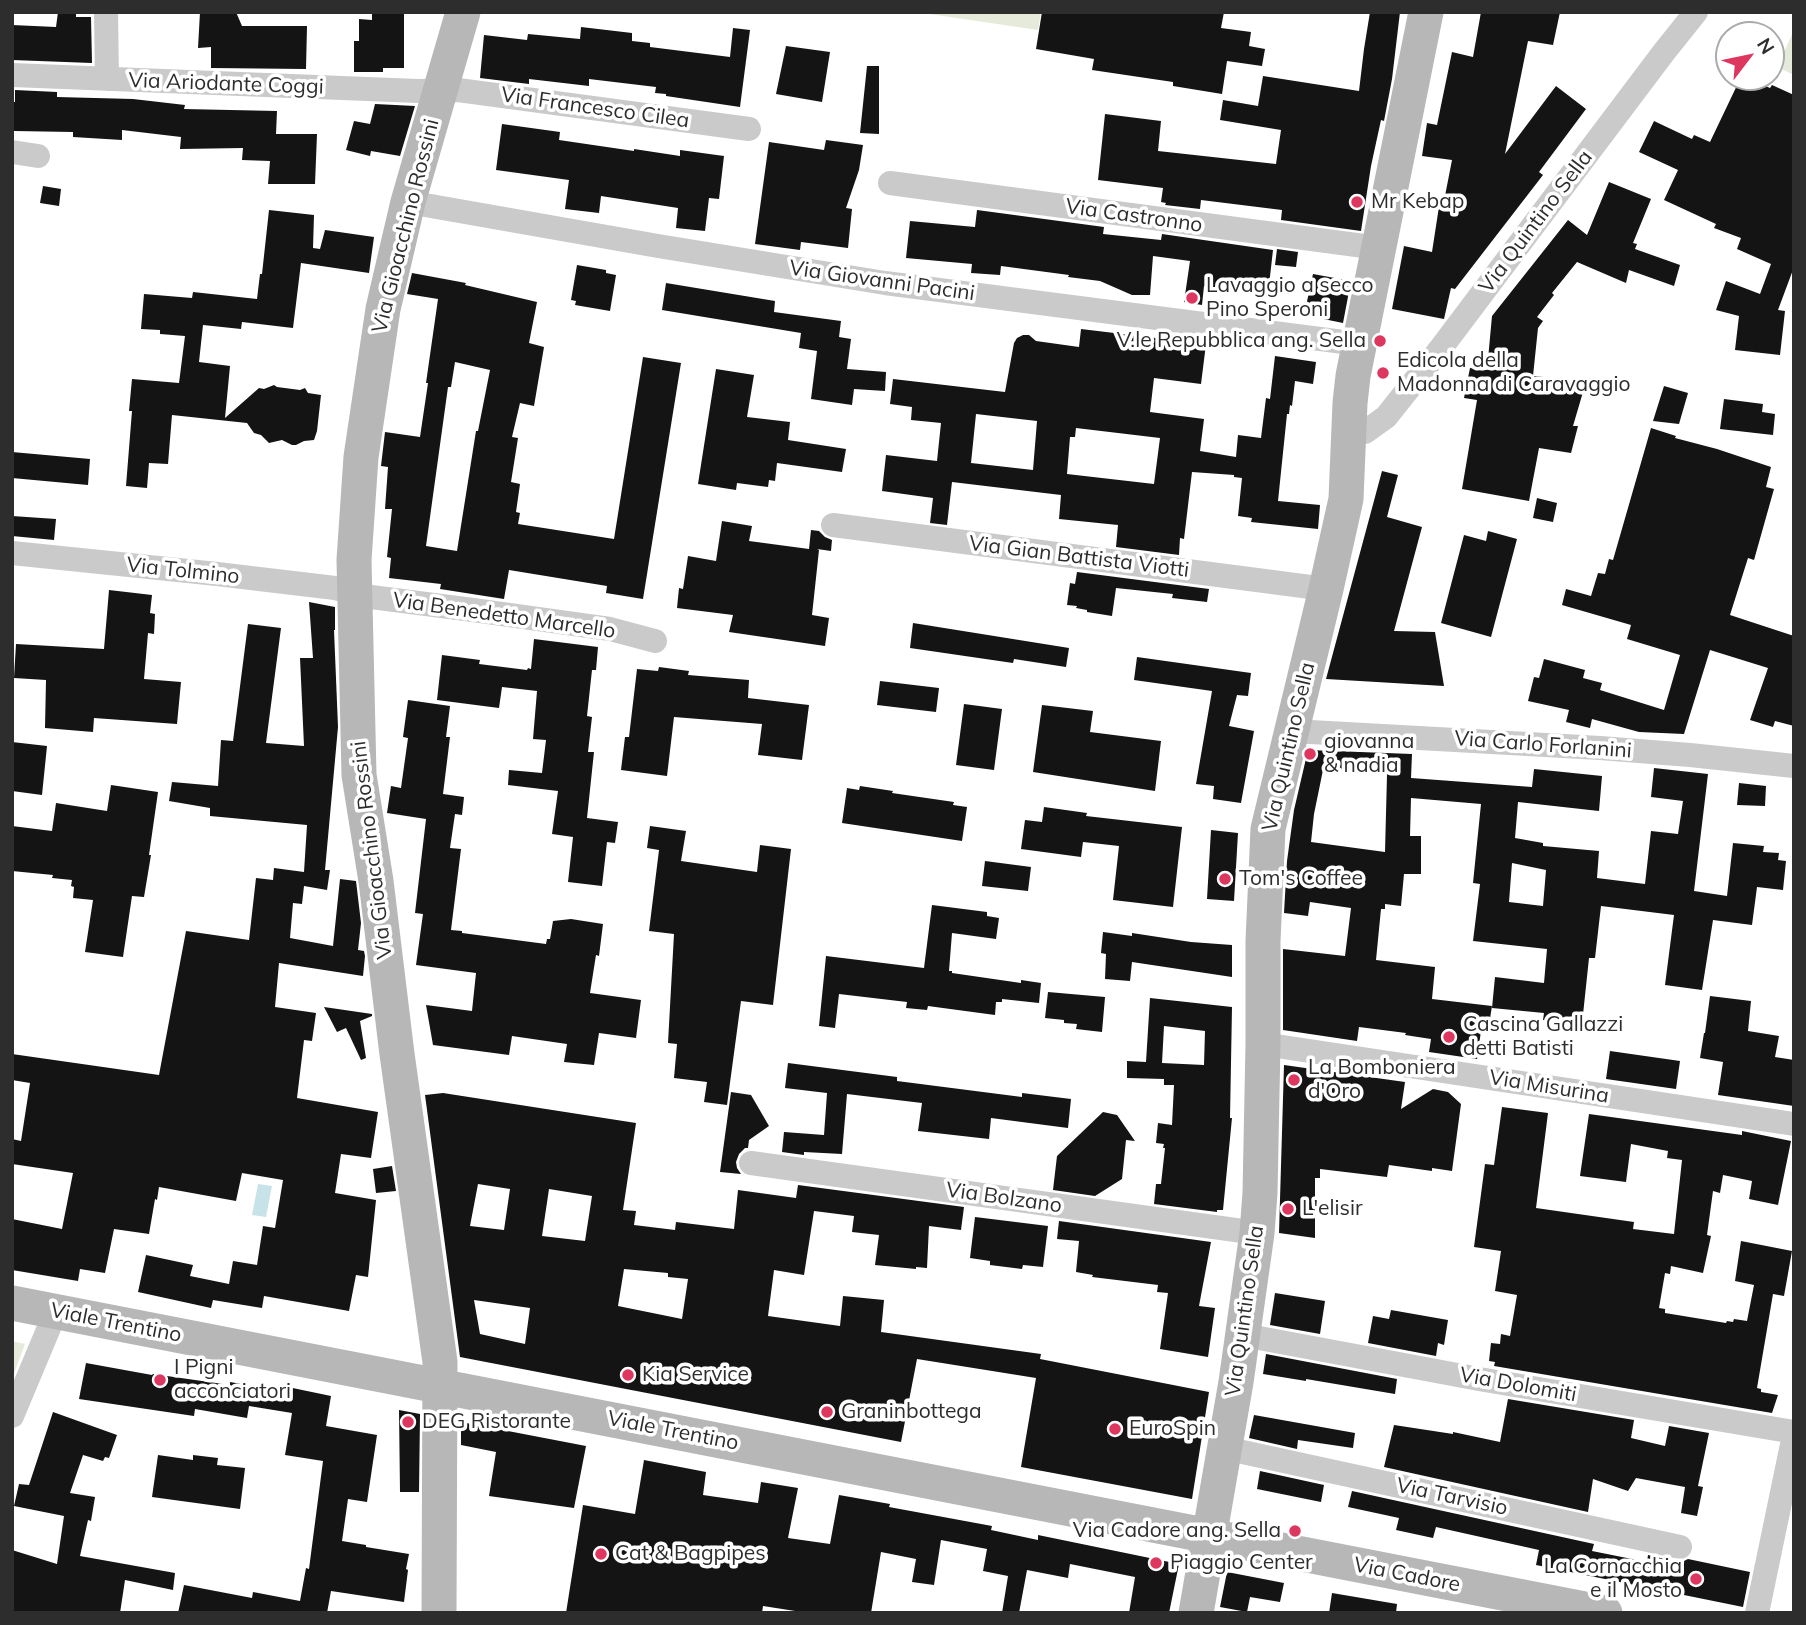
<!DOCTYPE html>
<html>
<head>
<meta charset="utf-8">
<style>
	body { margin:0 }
	#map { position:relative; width:1806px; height:1625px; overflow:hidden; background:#fff; font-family:Mulish,sans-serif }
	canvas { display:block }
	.frame { position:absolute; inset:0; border:14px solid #2d2d2d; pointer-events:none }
	.north { position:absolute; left:1715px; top:21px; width:70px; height:70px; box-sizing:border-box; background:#fff; border:2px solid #ababab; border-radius:50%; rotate:58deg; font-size:19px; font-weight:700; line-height:28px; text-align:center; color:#2d2d2d }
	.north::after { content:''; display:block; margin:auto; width:24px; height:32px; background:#dd365f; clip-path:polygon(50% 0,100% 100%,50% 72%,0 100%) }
</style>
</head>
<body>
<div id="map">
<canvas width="1806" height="1625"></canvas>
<div class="frame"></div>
<div class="north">N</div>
</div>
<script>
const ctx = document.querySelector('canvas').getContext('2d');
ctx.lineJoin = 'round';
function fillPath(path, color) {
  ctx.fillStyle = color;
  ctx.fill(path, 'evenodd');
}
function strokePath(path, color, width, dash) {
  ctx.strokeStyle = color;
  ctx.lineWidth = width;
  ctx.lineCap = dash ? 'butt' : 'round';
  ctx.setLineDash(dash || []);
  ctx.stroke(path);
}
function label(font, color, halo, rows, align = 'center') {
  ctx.font = font + ' Mulish,sans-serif';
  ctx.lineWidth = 7;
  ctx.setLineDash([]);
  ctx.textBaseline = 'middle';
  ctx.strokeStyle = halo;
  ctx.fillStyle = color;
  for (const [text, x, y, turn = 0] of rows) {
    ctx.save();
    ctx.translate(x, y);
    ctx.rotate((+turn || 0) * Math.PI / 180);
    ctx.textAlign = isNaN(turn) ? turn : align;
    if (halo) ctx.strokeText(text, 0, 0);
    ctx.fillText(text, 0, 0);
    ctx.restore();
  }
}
fillPath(new Path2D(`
	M916,12H1041L1038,30Z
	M1794,30V75L1777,67Z
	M12,1341L25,1344L12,1379Z`), '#e6eadb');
fillPath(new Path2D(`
	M258,1184L272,1186L266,1217L252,1215Z`), '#c8e2e9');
fillPath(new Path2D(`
	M58,12H76V17H91L92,63L12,60V25L56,27Z
	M200,12H236L242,26H307L306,69L211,68V47L198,48Z
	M372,12H404V68H383V72H354V41H359V19L372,20Z
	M1042,12H1224L1221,28L1251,32L1249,46L1265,49L1262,66L1227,61L1222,94L1173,86V82L1092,70L1094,59L1036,49Z
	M1370,12H1400L1392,79L1384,121L1381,120L1371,166L1361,231L1281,220L1282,210L1201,200L1200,209L1165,205L1166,203L1161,202L1163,188L1098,180L1105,114L1161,121L1158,151L1276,164L1281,130L1220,120L1223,100L1258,106L1263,76L1359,91L1364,49Z
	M1481,12H1560L1553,45L1528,41L1505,154L1556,86L1586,109L1539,172L1543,175L1455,289L1451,288L1444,319L1392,309L1404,246L1432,252L1440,200L1444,201L1452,160L1422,156L1427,123L1437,125L1452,52L1473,57Z
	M581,27L632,33V41L650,43V47L730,57L733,28L750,30L740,107L666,96V94L655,93L656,87L589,79V86L529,79V84L480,78L484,35L527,40L528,34L580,39Z
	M786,46L830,52L822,102L776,94Z
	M867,66H879V134L860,133Z
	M1741,77H1746L1770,88L1772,85L1794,95V267L1778,310L1785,311L1780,355L1735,350L1739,316L1716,310L1726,281L1760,294L1771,264L1737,249L1741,238L1714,228L1716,224L1664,200L1678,170L1639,152L1654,121L1692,139L1694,135L1710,142Z
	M15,90L57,92V97L133,99L185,105L184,109L277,111L276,134H317L315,184H268L270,161L242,160L243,148L180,149L181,137L122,130V140L73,137V132L14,131V126H12V102H15Z
	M375,104L415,106L400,156L371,151L370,156L346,150L354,121L370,124Z
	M502,124L560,132L559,140L634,151V149L680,156V150L724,156L719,199L709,198L705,231L676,228L678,208L601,196L599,213L565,209L569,180L496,170Z
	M826,140L863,145L859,170L846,208L852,209L848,248L801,242L800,250L755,244L769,142L824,150Z
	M1609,182L1651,199L1633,243L1637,244L1635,249L1680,265L1674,286L1629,270L1626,283L1577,262L1552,293L1554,295L1537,317L1543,321L1538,328L1533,376L1544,377L1543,381L1583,392L1573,426H1578L1571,453L1539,448L1529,501L1462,489L1477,400L1464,398L1470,368L1487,370L1492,316L1568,220L1587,235Z
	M43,186L61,189L59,206L40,203Z
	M269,210L314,215L313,248L320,249L325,230L374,237L369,273L301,263L293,328L242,322L241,329L203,325L199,362L230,366L225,418L259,388L264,389L274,385L277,387L300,390L305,388L308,393L321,395L317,431L314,440L304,441L296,445H292L282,440L269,443L261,435L254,433L247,423L172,415L168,464L149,463L147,488L126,486L132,411H129L132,379L179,383L185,336L160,334V330L141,329L144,294L192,298L193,292L257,299L260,274H262Z
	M977,210L1104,227L1103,234L1161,240L1162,234L1273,250L1268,294L1204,286L1202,305L1184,302L1190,261L1153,256L1150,295H1132L1100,281L1068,277L1069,275L1001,266L1000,275L971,273L972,264L906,258L910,221L975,227Z
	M1277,249L1298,252L1296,267L1275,265Z
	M577,265L606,270V273L616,275L610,311L575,305L576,301L571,300Z
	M412,273L466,283L465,285L537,302L529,343L544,347L534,406L520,403L512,437L518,438L511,482L520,484L516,512L520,513L518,524L614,539L643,357L681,363L643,599L606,593L607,586L509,570L504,599L440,589L441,584L389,578L391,558L387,557L392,509H385L388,467L381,466L385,432L420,437L428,383H426L438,299L407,294ZM455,362L490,370L478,431H476L457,551L426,546L448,387H451Z
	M1313,274L1351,281L1343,323L1304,315Z
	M666,283L775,301L774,312L841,321L839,337L851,339L847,369L886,372L885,391L854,389L852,405L811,399L817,351L799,348L801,333L662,310Z
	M1081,329L1206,344L1201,384L1154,378L1150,412L1204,419L1200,451L1236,457L1238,435L1261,438L1266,398L1270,399L1275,356L1316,362L1313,384L1295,381L1292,406L1290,405L1289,414H1287L1278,501L1320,505L1318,529L1251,522L1252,518L1238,516L1242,478L1234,477V475L1192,472L1184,539L1180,538L1179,555L1116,547L1118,525L1059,519L1061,495L952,482L947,525L930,523L933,498L882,491L886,455L937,461L941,423L911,420L912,407L890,404L893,379L1005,392L1014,343L1017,338L1023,335H1029L1036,341L1079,347ZM976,414L1037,421L1033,470L971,463ZM1076,428L1160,438L1154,484L1067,474L1070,437H1075Z
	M716,369L754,375L747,417L790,422L788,440L846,449L842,472L777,463L775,481L769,480L768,487L737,483L736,490L698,484Z
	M1664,386L1688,393L1679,424L1653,421Z
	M1724,399L1763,404L1762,412L1775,414L1773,435L1720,429Z
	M1651,428L1676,436L1675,438L1717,449L1771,467L1766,487L1774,489L1754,560L1748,558L1730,615L1794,636V726L1775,721L1773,727L1750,720L1768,668L1710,650L1684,734L1639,732L1592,719L1590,728L1566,722L1569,710L1528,701L1534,677L1539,678L1544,659L1585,670L1583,678L1602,683L1600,690L1664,710L1680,655L1627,639L1631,625L1562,605L1566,589L1591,596L1598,573L1605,574L1609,559L1613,560Z
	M12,452L90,459L88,485L12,478Z
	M1382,471L1398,475L1387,517L1422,527L1394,631L1435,632L1444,686L1326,679Z
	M1537,498L1557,503L1553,522L1533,518Z
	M12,516L56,519L54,540L12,536Z
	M722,521L752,526L749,541L809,549L811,530L819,531L825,537L832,540L831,551L817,549L819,550L812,615L829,618L825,646L729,632L733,615L677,608L679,588L683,589L688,556L716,561Z
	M1488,531L1517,539L1491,637L1441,623L1464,535L1486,541Z
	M1077,572L1209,589L1207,602L1172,598L1173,594L1116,588L1112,616L1087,612V610L1076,608L1077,606L1067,605L1070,583L1075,584Z
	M109,590L152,595L150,613L155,614L154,634L148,633L144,679L181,682L177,724L94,718L93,732L45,728L46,680L14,678L16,644L104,649Z
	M309,602L335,607V630H334L338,727L325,870H330L327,890L304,886L302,904L293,903L290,938L333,946L340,879L356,881L361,923L358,950L364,951L365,956L363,976L279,963L275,1007L316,1013L312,1041L304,1040L297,1098L378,1112L371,1158L341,1154L335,1193L376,1200L368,1277L356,1275L349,1311L264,1296L262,1308L213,1300L211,1308L138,1292L146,1255L193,1265L190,1276L229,1284L233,1261L257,1265L263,1226L275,1228L283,1180L242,1173L236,1201L159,1187L157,1200L155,1199L149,1234L114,1229L105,1273L80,1269L78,1281L12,1270V1219L62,1229L73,1173L12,1164V1139L21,1141L30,1083L12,1080V1054L159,1075L186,931L249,940L256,878L273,880L274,868L304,872L307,825L210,816V808L169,801L172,782L218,786L221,740L233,741L248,624L281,628L266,743L304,746L300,658H313Z
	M913,623L1069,648L1066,667L1014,659L1013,663L910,648Z
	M534,639L598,647L596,670H592L587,716L592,717L588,752H594L587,818L618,822L615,843L607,842L602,886L568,882L573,837L552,834L558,791L508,785L509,770L542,773L546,740L533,739L537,691L502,687L499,708L437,700L442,655L480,660L479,664L527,670L528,668L531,669Z
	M1137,657L1251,673L1248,696L1237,695L1229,726L1254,731L1241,803L1213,799L1214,786L1196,784L1212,691L1134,680Z
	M659,667L689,671L688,675L749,680L748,698L809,705L802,760L758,755L762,724L674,717L667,776L621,770L625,737H629L637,669L658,671Z
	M880,681L939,688L936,712L877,705Z
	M408,700L450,706L446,737H450L443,794L464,797L462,815L455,814L450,848L461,849L451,930L462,931V933L546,944L547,939H550L553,921L571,919L603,924L599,956L596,955L590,993L641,1000L636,1038L599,1033L594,1065L564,1062L567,1044L512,1036L509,1055L433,1045L426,1005L472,1011L476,973L416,965L423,914L415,913L426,819L387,813L391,786L401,788L408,738L403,737Z
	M964,704L1002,709L994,770L956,765Z
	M1042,705L1093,711L1090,732L1161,741L1155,791L1033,772Z
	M12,742L47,746L42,795L12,791Z
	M1308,750L1412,754L1411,778L1532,787L1534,769L1602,776L1599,811L1518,802L1515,838L1543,843V846L1599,851L1597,878L1645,884L1651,831L1678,834L1683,801L1651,797L1654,768L1708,774L1694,891L1727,896L1733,843L1764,846L1763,852L1779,853L1778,860L1786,861L1783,890L1757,887L1752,925L1713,920L1702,990L1665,985L1674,915L1601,906L1595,958H1589L1582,1024L1543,1020L1544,1013L1492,1008L1495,977L1544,983L1547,949L1473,941L1480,884L1473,883L1481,804L1411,798L1410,836H1421V874H1404L1401,906L1385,904V909H1381L1376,960L1435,967L1432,999L1492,1006L1489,1025L1482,1024L1477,1059L1429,1052L1431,1039L1405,1035L1406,1033L1359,1027L1357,1041L1283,1030V949L1345,956L1351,908L1310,902L1308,916L1284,913L1287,861L1294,810ZM1323,770L1387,775L1385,852L1311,842L1314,814ZM1512,863L1546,870L1543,906L1509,902Z
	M1739,783L1766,786L1765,806L1737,805Z
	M111,785L158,792L149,855H151L144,897L132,896L123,957L85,952L93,900L73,898L74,887L71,886L72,880L52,878L53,875L12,871V826L52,831L56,803L107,811Z
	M860,786L893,791L892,793L954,802L953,805L967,807L962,841L842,823L847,788L859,790Z
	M1044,807L1087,813L1086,816L1182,827L1173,907L1113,900L1119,846L1083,842L1081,857L1021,849L1025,820L1042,822Z
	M650,826L686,831L681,861L757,872L760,845L791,849L773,1005L741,1001L727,1105L704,1102L707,1082L674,1078L677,1044L668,1043L674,934L649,931L659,850L647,848Z
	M1211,830L1238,833L1234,901L1207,899Z
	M985,861L1031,867L1028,891L982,886Z
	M932,905L987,912V916L999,918L996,939L952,933L949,971H952V973L1021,983V980L1041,983L1039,1003L1002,999V1002H996L995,1015L928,1006L927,1010L906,1008L907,1002L839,994L835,1028L819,1026L826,956L924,968Z
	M1103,932L1132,936V933L1191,942L1232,945V977L1132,962L1130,981L1105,979L1106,954L1101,953Z
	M1048,992L1105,997L1102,1032L1076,1029L1077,1024L1064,1023V1020L1045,1018Z
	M1710,996L1751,1001L1748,1031L1779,1036L1775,1057L1794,1060V1106L1718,1095L1723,1062L1700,1058L1704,1033H1705Z
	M1150,998L1232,1007L1230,1118H1232L1223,1210H1217V1212L1154,1204L1156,1184H1161L1165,1148H1163L1164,1144L1156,1143L1158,1123L1172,1125L1174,1085H1164V1079L1127,1078V1061L1146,1062ZM1164,1026L1205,1031L1204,1065L1162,1063Z
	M324,1007L372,1014V1016L360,1021L366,1058L361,1060L346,1028L337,1032Z
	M1610,1051L1680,1061L1676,1089L1606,1079Z
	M788,1063L897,1077V1081L1022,1097V1093L1071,1099L1068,1128L991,1118L989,1139L918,1131L922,1103L847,1094L842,1154L804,1152V1155L782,1152L784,1132L824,1135L827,1093L785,1088Z
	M1284,1065L1405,1082L1401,1109L1433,1089L1448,1092L1461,1104L1452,1171L1432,1168V1171L1389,1165L1387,1177L1320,1169V1178H1315V1238L1279,1233Z
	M731,1092L751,1095L769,1126L749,1140L748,1148H745L739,1154L736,1162L737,1168L741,1174L720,1172Z
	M443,1093L636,1123L623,1210L636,1211L634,1225L675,1230L676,1222L734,1229L738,1190L796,1198L798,1185L964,1207L961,1230L929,1226L927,1268L916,1267V1269L875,1265L879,1235L852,1232L854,1216L814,1211L804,1275L774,1270L768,1316L840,1326L843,1296L884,1300L881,1332L1041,1354L1040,1359L1209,1392L1192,1499L1021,1467L1036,1378L917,1359L901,1442L460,1357L425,1095ZM478,1184L510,1189L504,1230L470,1226ZM549,1189L592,1196L585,1241L542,1236ZM624,1269L668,1273V1277L688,1279L682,1319L618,1306ZM474,1300L530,1308L525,1344L480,1334Z
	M1502,1107L1548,1113L1536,1208L1634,1222L1633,1229L1674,1234L1682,1160L1667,1158L1668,1151L1631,1144L1626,1182L1580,1176L1589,1114L1742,1135V1131L1791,1141L1778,1205L1749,1199L1752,1181L1723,1175L1720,1193L1713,1191L1707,1235L1711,1236L1703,1273L1671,1266L1670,1274L1665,1273L1659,1308L1665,1309V1313L1726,1323L1727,1321L1733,1322L1734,1319L1747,1321L1754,1285L1735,1281L1741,1241L1792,1251L1784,1296L1773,1294L1757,1388L1761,1389V1392L1778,1395L1772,1413L1494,1366L1495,1362L1489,1361L1491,1343L1500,1344L1501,1334L1510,1336L1517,1295L1495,1291L1501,1251L1474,1247L1485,1164L1494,1165Z
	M1103,1112L1117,1115L1135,1141L1126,1140L1122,1179L1095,1196L1053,1190L1057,1156Z
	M392,1166L396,1191L376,1193L373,1169Z
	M975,1217L1048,1226L1043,1267L1023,1265L1022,1269L990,1265V1261L970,1258Z
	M1059,1221L1211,1242L1199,1306L1215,1308L1208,1357L1160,1349L1168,1293L1157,1292L1158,1285L1092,1277L1093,1275L1076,1272L1079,1241L1057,1239Z
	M1275,1293L1325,1301L1320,1334L1270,1325Z
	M1391,1310L1448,1320L1444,1345L1438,1343L1436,1356L1368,1343L1373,1316L1389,1319Z
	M1266,1354L1397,1379L1395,1394L1306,1379V1381L1263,1374Z
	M86,1363L152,1375L153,1374L230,1385V1382L281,1391L283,1386L331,1396L326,1426L377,1435L367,1502L348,1499L342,1541L366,1545V1547L409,1554L406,1569L408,1570L404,1602L331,1591L327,1613H178L184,1585L252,1598L253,1592L300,1601L306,1568L309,1569L323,1461L285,1455L292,1413L249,1406L247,1418L195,1409L194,1416L79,1399Z
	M1508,1399L1634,1420L1631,1438L1665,1446L1669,1426L1709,1433L1698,1486L1703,1487L1697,1516L1681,1513L1685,1487L1636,1478L1628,1491L1593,1479L1588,1512L1384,1467L1394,1425L1453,1434V1432L1500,1442Z
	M399,1410L420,1414L419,1492H400Z
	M53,1412L117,1435L109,1458L105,1457L103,1461L83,1455L70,1493L95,1497L91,1521L88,1520L80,1556L175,1573L173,1590L125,1580L120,1613H12V1550L57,1564L64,1516L14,1506L19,1484L29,1485Z
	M1254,1415L1355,1433L1353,1448L1298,1440L1297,1449L1249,1438Z
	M461,1422L586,1446L574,1508L489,1496L496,1452L461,1445Z
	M158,1455L193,1460V1455L218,1458L217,1465L245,1468L240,1509L152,1497Z
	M644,1460L706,1472L703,1495L758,1503L761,1482L798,1488L788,1538L830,1544L839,1495L890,1504L889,1507L992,1526L991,1530L1038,1540V1535L1179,1564L1169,1613H1129L1135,1577L1070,1564L1068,1578L1027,1570L1019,1613H1002L1008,1576L983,1571L987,1549L941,1540L934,1585L912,1582L916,1559L881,1552L871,1613H808L763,1606L762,1613H566L583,1505L635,1514Z
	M1260,1471L1324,1485L1321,1502L1257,1489Z
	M1352,1491L1594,1544L1592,1551L1647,1562L1648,1555L1677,1562L1684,1561L1688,1559L1750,1572L1743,1607L1536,1565L1539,1550L1436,1527L1433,1538L1396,1530L1399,1518L1348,1507Z
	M1227,1572L1284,1583L1280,1602L1250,1597L1247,1612L1220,1607Z
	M1332,1593L1397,1604L1396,1613H1329Z`), '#141414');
strokePath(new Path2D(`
	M106,12L107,79
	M12,75L418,91L458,90L749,129
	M12,152L38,156
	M890,183L1379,248
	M408,202L658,246L885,283L1359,344
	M1349,432H1365L1386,417L1441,348L1664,52L1696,12
	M833,525L1326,589
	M12,553L217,574L335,588L371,597L473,610L610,629L655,641
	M1292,731L1600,748L1690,755L1794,766
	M1263,1044L1794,1124
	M751,1163L1257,1233
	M1243,1335L1479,1379L1794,1432
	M12,1416L56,1311
	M1224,1448L1680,1547
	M1757,1613L1794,1435`), '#cacaca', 24);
strokePath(new Path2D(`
	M12,1303L1605,1613
	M439,1613L440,1362L397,1054L376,881L359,775L354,560L361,457L383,309L408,202L463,12
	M1196,1613L1236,1382L1257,1233L1260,1193L1263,1044V941L1268,829L1326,589L1346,499L1350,403L1353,376L1426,12`), '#b7b7b7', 35);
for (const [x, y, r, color] of [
	[1357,202,7,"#dd365f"],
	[1192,298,7,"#dd365f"],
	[1380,341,7,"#dd365f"],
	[1383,373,7,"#dd365f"],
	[1310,754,7,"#dd365f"],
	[1225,879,7,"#dd365f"],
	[1449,1037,7,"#dd365f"],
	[1294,1080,7,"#dd365f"],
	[1288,1209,7,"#dd365f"],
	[628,1375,7,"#dd365f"],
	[160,1380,7,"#dd365f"],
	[827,1412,7,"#dd365f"],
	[408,1422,7,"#dd365f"],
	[1115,1429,7,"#dd365f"],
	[1295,1531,7,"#dd365f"],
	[601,1554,7,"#dd365f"],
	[1156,1563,7,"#dd365f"],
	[1696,1579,7,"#dd365f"]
]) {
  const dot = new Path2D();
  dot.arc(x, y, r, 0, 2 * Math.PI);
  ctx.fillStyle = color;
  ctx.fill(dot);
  strokePath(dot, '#fff', 2.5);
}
label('21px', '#2d2d2d', '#fff', [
	["Via Ariodante Coggi",226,84,2],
	["Via Francesco Cilea",595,108,8],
	["Via Castronno",1134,216,8],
	["Via Quintino Sella",1536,222,-53],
	["Via Gioacchino Rossini",406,226,-76],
	["Via Giovanni Pacini",882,281,8],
	["Via Gian Battista Viotti",1079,557,7],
	["Via Tolmino",183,571,6],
	["Via Benedetto Marcello",504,616,8],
	["Via Carlo Forlanini",1543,745,4],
	["Via Quintino Sella",1289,747,-77],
	["Via Gioacchino Rossini",372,850,-97],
	["Via Misurina",1549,1087,9],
	["Via Bolzano",1004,1198,8],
	["Via Quintino Sella",1245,1311,-82],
	["Viale Trentino",116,1323,11],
	["Via Dolomiti",1518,1385,10],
	["Viale Trentino",673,1431,11],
	["Via Tarvisio",1452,1497,12],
	["Via Cadore",1407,1575,11]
]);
label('21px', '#2d2d2d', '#fff', [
	["Mr Kebap",1371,202],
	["Lavaggio a secco",1206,286],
	["Pino Speroni",1206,310],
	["V.le Repubblica ang. Sella",1366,341,"right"],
	["Edicola della",1397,361],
	["Madonna di Caravaggio",1397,385],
	["giovanna",1324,742],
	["& nadia",1324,766],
	["Tom's Coffee",1239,879],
	["Cascina Gallazzi",1463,1025],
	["detti Batisti",1463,1049],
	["La Bomboniera",1308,1068],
	["d'Oro",1308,1092],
	["L'elisir",1302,1209],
	["I Pigni",174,1368],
	["acconciatori",174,1392],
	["Kia Service",642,1375],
	["Graninbottega",841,1412],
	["DEG Ristorante",422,1422],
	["EuroSpin",1129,1429],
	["Via Cadore ang. Sella",1281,1531,"right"],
	["Cat & Bagpipes",615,1554],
	["Piaggio Center",1170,1563],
	["La Cornacchia",1682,1567,"right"],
	["e il Mosto",1682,1591,"right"]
], 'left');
</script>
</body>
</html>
